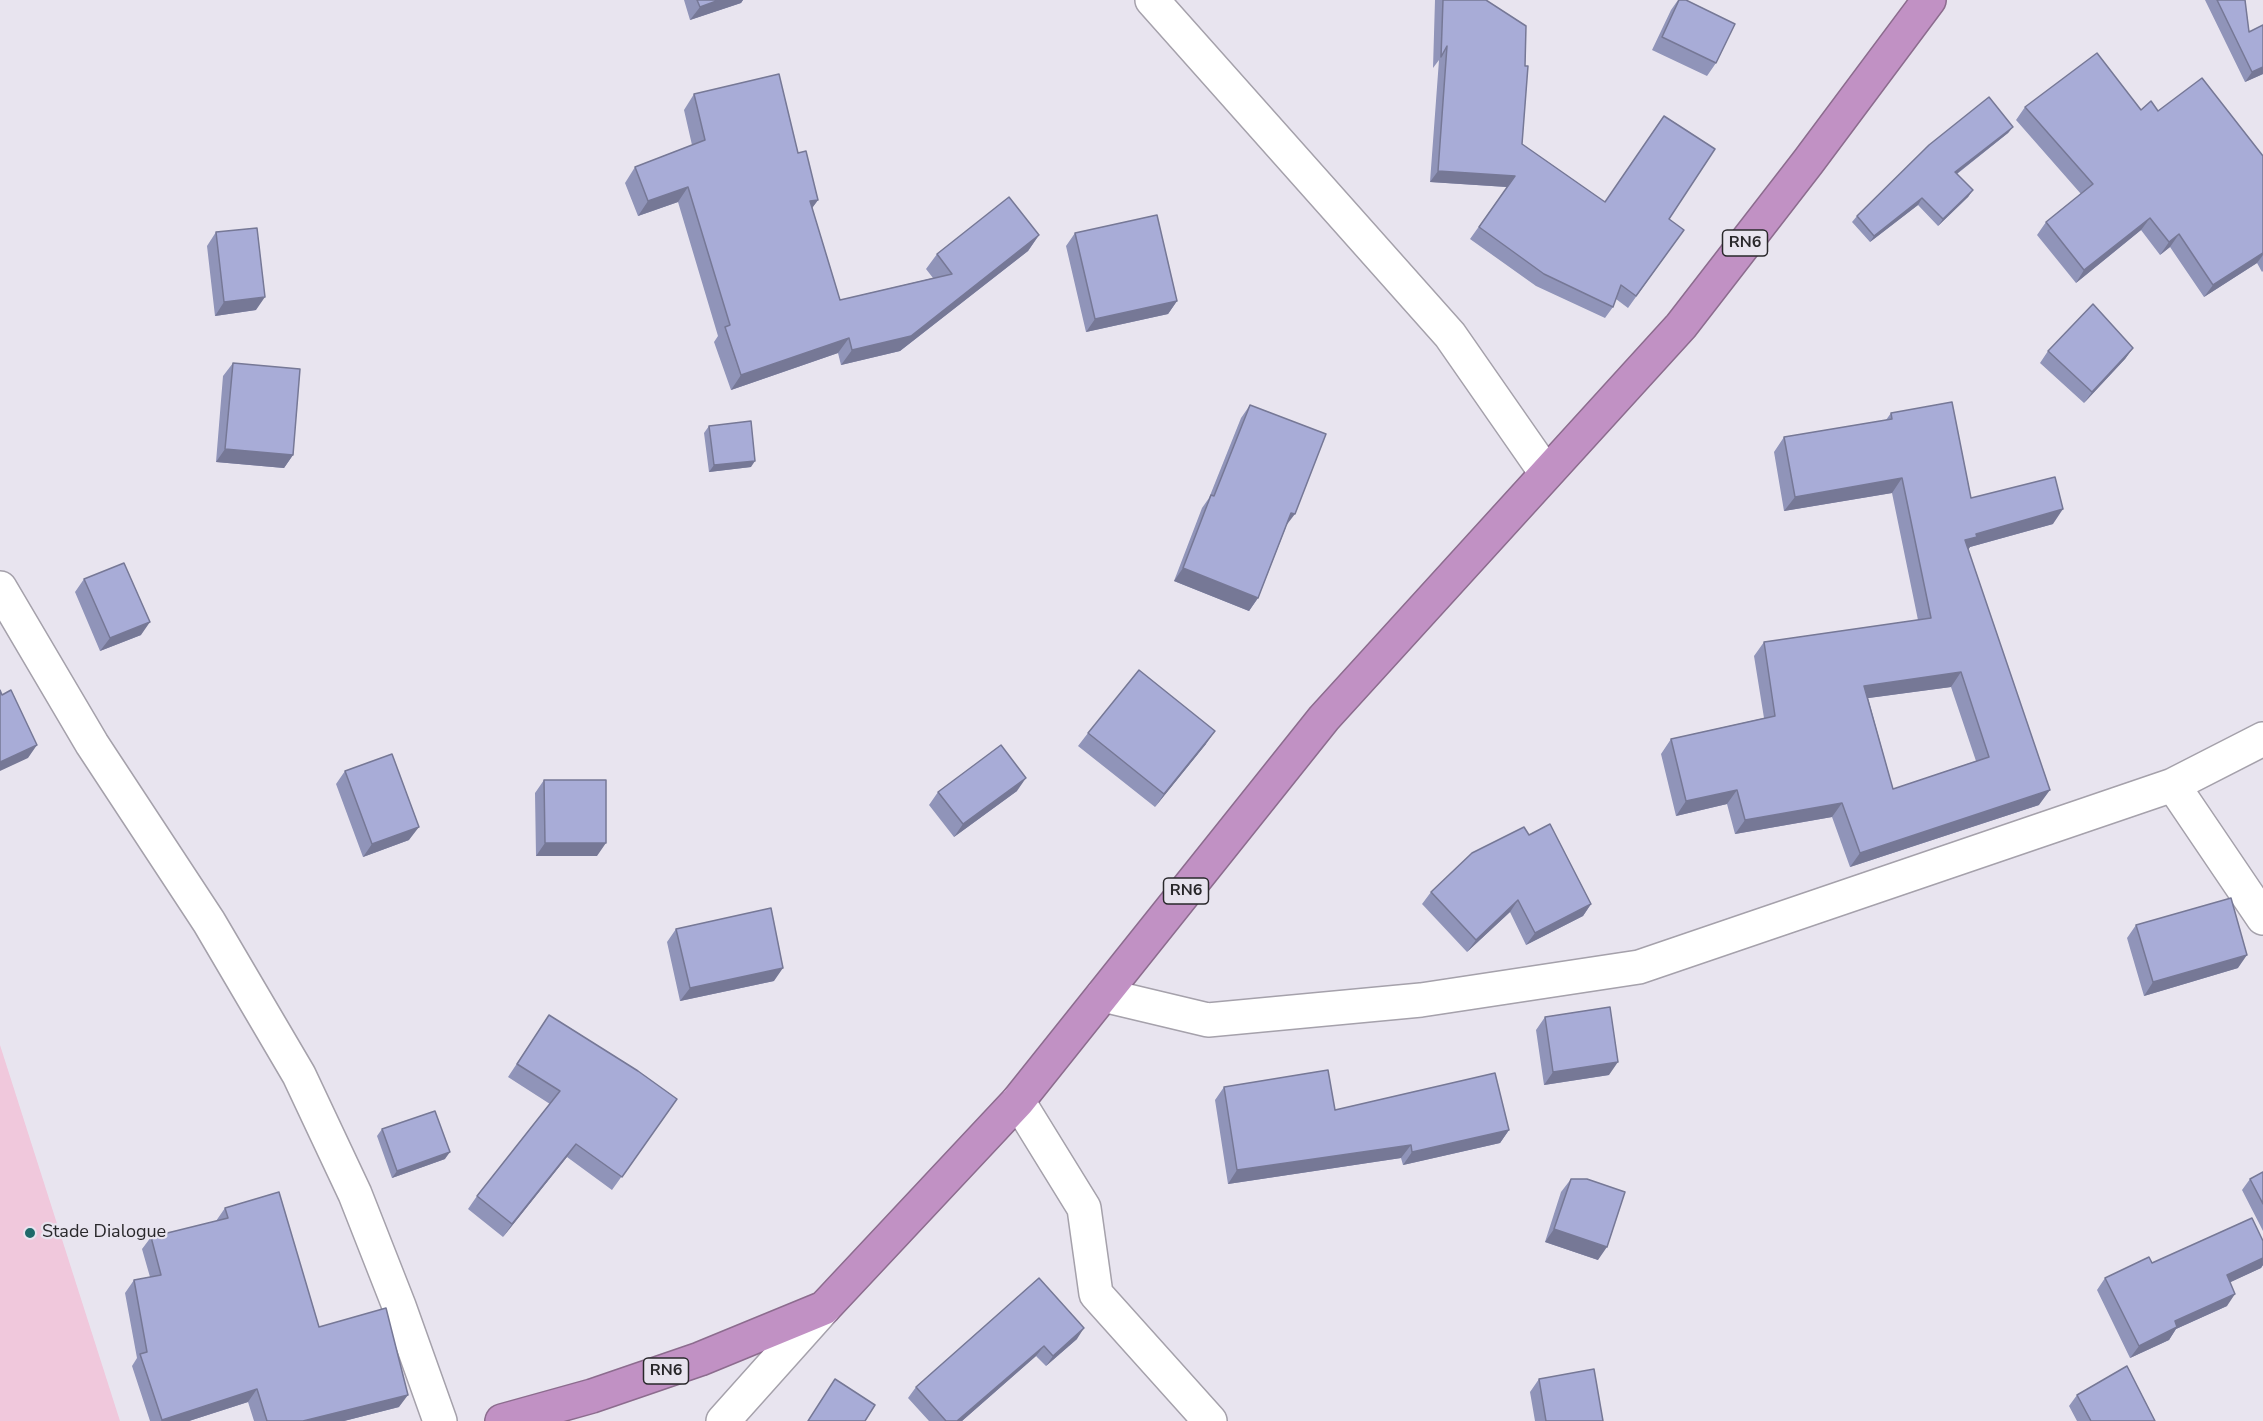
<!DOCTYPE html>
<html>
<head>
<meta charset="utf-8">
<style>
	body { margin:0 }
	canvas { display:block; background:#e8e4ef }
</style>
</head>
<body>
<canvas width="2263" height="1421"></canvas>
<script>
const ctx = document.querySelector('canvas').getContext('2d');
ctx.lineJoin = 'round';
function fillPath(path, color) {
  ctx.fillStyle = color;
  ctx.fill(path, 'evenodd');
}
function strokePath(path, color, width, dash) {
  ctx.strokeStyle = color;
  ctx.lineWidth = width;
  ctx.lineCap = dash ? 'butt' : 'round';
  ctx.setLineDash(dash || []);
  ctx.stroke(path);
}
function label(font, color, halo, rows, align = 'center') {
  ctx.font = font + ' "Nunito Sans",sans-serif';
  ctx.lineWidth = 4.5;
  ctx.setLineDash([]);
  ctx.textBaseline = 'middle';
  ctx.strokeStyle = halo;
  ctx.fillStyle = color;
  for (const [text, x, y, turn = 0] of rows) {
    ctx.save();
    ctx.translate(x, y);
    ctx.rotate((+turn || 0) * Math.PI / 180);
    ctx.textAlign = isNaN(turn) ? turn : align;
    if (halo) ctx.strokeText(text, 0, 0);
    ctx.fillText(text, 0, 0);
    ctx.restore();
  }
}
fillPath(new Path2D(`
	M0,1045L120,1421H0Z`), '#f0c8dc');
const street = new Path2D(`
	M0,588L92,744L209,922L299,1075L355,1194L399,1306L440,1421
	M2173,785L2263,918
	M1103,995L1208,1020L1421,1000L1639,967L2173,785L2263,739
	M1018,1101L1084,1208L1096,1294L1210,1421
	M723,1421L824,1308`);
const secondary = new Path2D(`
	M1152,0L1450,335L1546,473`);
const highway = new Path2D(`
	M502,1421L592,1396L700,1359L824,1308L1018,1101L1324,718L1681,326L1808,162L1929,0`);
strokePath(street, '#a5a1ab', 36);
strokePath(secondary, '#a5a1ab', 36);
strokePath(highway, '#8c6c8e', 36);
strokePath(street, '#fff', 33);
strokePath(secondary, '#fff', 33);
strokePath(highway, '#c191c4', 33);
fillPath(new Path2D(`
	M684,0H743L741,3L690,20Z
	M1435,0H1486L1522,144L1605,202L1669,219L1684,230L1628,308L1616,299L1613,307L1605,318L1536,286L1470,239L1507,187L1430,182L1439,60L1433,68Z
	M1678,0H1686L1716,63L1707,76L1652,50L1671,10Z
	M2205,0H2245L2249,32L2263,25V74L2245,82Z
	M694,94L798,153L818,200L812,208L840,300L933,278L926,269L937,254L1039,235L1028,251L900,351L841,365L838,353L731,390L714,342L718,336L678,202L638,216L625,183L635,167L692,145L684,110Z
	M2025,107L2158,111L2263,156V271L2262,272L2257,263L2204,297L2170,247L2160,255L2141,230L2076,283L2037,235L2046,222L2081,194L2016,120Z
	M2013,127L2008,133L1957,174L1973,190L1968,197L1938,226L1918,205L1870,242L1852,222L1857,216Z
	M216,232L256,310L215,316L207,246Z
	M1075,233L1177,301L1168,314L1086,332L1066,246Z
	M2133,348L2125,359L2084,403L2040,363L2048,351Z
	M233,363L293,455L284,468L216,462L223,376Z
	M1250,405L1286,527L1258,598L1249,611L1174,581L1202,508L1209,498L1241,418Z
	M1891,413L1971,498L2053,524L1970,547L1968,549L2039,805L1850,867L1832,817L1735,834L1727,804L1676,816L1661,754L1671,739L1764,718L1754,656L1764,642L1918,620L1892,493L1784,511L1774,452L1784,437L1886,420ZM1951,687L1976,761L1893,789L1868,698Z
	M709,426L751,467L709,472L704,433Z
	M84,579L141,635L100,651L75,592Z
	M1088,733L1206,744L1155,807L1078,746Z
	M345,771L409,840L363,857L336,784Z
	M544,780L597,856H536L535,793Z
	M1017,791L954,837L929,805L938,792Z
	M1529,835L1591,904L1583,916L1526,945L1510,912L1467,952L1422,904L1431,892Z
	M2136,925L2238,968L2144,996L2127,938Z
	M676,929L774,981L680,1001L667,942Z
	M549,1015L677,1099L612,1190L567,1157L503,1237L468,1209L477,1196L550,1104L508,1077Z
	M1545,1017L1609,1075L1544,1085L1536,1030Z
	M1224,1087L1335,1110L1509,1130L1500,1143L1403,1165L1401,1158L1228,1184L1215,1100Z
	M382,1129L445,1159L392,1178L377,1136Z
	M2263,1172V1231L2242,1190L2250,1179Z
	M1571,1179L1598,1260L1545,1242L1561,1192Z
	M225,1208L319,1327L399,1407L344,1421H254L248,1402L189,1421H150L132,1366L137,1358L125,1293L134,1280L150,1277L142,1249L151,1237L216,1221Z
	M2263,1241V1265L2261,1268L2230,1282L2227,1306L2176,1329L2169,1340L2130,1358L2097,1290L2105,1278L2152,1263Z
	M1039,1278L1077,1339L1046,1366L1036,1356L962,1421H929L908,1398L916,1387Z
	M1539,1379L1603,1421H1535L1530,1392Z
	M2077,1395L2155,1421H2077L2069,1406Z`), '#9094b9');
fillPath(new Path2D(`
	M719,0H743L741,3L690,20L700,7Z
	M2263,67V74L2245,82L2252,72Z
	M2013,127L2008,133L1950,179L1955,172Z
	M1438,171L1515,176L1507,187L1430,182Z
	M688,187L678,202L638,216L648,201Z
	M1973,190L1968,197L1938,226L1943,219Z
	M1922,198L1918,205L1870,242L1874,236Z
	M818,200L807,215L810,201Z
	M2150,218L2141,230L2076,283L2084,270Z
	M2179,234L2170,247L2160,255L2169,242Z
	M1039,235L1028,251L900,351L841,365L852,350Z
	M2263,253V255L2257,263L2204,297L2213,285Z
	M265,297L256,310L215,316L224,302Z
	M1177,301L1168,314L1086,332L1095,319Z
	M849,338L838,353L731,390L741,375Z
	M2133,348L2125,359L2084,403L2092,392Z
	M225,449L293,455L284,468L216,462Z
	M755,461L751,467L709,472L714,465Z
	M1902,478L1892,493L1784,511L1795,497Z
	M2063,509L2053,524L1970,547L1967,552L1965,540L1976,534Z
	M1291,513L1295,514L1285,527Z
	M1183,568L1258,598L1249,611L1174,581Z
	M150,622L141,635L100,651L110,638Z
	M1961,672L1951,687L1854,700L1864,686Z
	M1215,731L1206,744L1155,807L1164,794Z
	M37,745L28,758L0,771V762Z
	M1026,778L1017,791L954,837L963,824Z
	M1737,790L1727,804L1676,816L1686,801Z
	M2050,790L2039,805L1850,867L1860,853Z
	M1842,803L1832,817L1735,834L1745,820Z
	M419,827L409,840L363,857L372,844Z
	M545,843H606L597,856H536Z
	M1518,900L1510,912L1467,952L1476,940Z
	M1591,904L1583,916L1526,945L1535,933Z
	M2247,955L2238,968L2144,996L2153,982Z
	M783,968L774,981L680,1001L690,988Z
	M1618,1062L1609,1075L1544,1085L1553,1072Z
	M1509,1130L1500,1143L1403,1165L1412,1152Z
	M576,1144L567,1157L503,1237L512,1224Z
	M1411,1145L1401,1158L1228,1184L1237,1170Z
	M450,1152L445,1159L392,1178L397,1171Z
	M1554,1229L1607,1247L1598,1260L1545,1242Z
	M2263,1258V1265L2261,1268L2218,1288L2227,1275Z
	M2235,1294L2227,1306L2176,1329L2169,1340L2130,1358L2139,1346L2175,1321Z
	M1084,1328L1077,1339L1046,1366L1053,1356Z
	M1044,1346L1036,1356L962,1421H957Z
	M257,1389L248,1402L189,1421H161L162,1420Z
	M408,1395L399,1407L344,1421H303Z`), '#767896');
const building = new Path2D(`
	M697,0H719L700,7Z
	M1443,0H1486L1526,26L1525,66H1528L1522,144L1605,202L1664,116L1715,149L1669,219L1684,230L1636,296L1621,285L1613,307L1544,274L1479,227L1515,176L1438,171L1447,46L1441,57Z
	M1679,0H1686L1735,24L1716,63L1662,37Z
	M2217,0H2245L2249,32L2263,25V67L2252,72Z
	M2097,53L2141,110L2151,101L2158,111L2202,78L2263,156V253L2213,285L2179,234L2169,242L2150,218L2084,270L2046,222L2093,184L2025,107Z
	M779,74L798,153L806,151L818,200L810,201L840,300L952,274L937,254L1009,197L1039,235L911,336L852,350L849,338L741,375L725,327L730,325L688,187L648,201L635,167L705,140L694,94Z
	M1989,97L2013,127L1955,172L1973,190L1943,219L1922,198L1874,236L1857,216L1929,145Z
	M1157,215L1177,301L1095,319L1075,233Z
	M257,228L265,297L224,302L216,232Z
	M2093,304L2133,348L2092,392L2048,351Z
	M233,363L300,369L293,455L225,449Z
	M1952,402L1971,498L2055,477L2063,509L1976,534L1977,537L1965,540L2050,790L1860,853L1842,803L1745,820L1737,790L1686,801L1671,739L1775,716L1764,642L1931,618L1902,478L1795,497L1784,437L1892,419L1891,413ZM1961,672L1989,757L1893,789L1864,686Z
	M1250,405L1326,434L1295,514L1291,513L1258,598L1183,568L1211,495L1214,496Z
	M751,421L755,461L714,465L709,426Z
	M124,563L150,622L110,638L84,579Z
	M1139,670L1215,731L1164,794L1088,733Z
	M0,690L2,695L11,690L37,745L0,762Z
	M1001,745L1026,778L963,824L938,792Z
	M392,754L419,827L372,844L345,771Z
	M544,780H606V843H545Z
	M1550,824L1591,904L1535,933L1518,900L1476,940L1431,892L1472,853L1524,827L1529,835Z
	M2231,898L2247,955L2153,982L2136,925Z
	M771,908L783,968L690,988L676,929Z
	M1610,1007L1618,1062L1553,1072L1545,1017Z
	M549,1015L638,1071L677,1099L622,1177L576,1144L512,1224L477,1196L560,1091L517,1064Z
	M1328,1070L1335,1110L1495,1073L1509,1130L1412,1152L1411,1145L1237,1170L1224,1087Z
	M435,1111L450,1152L397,1171L382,1129Z
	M2263,1172V1204L2250,1179Z
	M1571,1179H1587L1625,1192L1607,1247L1554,1229Z
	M279,1192L319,1327L386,1308L408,1395L303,1421H267L257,1389L162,1420L140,1354L147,1352L134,1280L161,1275L151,1237L228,1218L225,1208Z
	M2252,1218L2263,1241V1258L2227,1275L2235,1294L2175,1321L2177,1327L2139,1346L2105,1278L2149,1257L2152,1263Z
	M1039,1278L1084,1328L1053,1356L1044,1346L957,1421H946L916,1387Z
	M2127,1366L2155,1421H2091L2077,1395Z
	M1594,1369L1603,1421H1546L1539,1379Z
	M835,1379L875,1405L865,1421H808Z`);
fillPath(building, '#a8acd7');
strokePath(building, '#767896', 1.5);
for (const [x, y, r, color] of [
	[30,1233,6,"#1e6a6a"]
]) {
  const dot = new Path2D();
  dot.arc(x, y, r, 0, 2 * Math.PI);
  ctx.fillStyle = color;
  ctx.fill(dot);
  strokePath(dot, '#e8e4ef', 2);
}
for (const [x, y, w] of [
	[1745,243,45],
	[1186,891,45],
	[666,1371,45]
]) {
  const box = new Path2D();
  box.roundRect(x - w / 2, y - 13, w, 26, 4.5);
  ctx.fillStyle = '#e8e4ef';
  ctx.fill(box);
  strokePath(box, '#29282b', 1.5);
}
label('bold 16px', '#29282b', null, [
	["RN6",1745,243],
	["RN6",1186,891],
	["RN6",666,1371]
]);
label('18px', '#29282b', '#e8e4ef', [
	["Stade Dialogue",42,1233]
], 'left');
</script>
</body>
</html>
